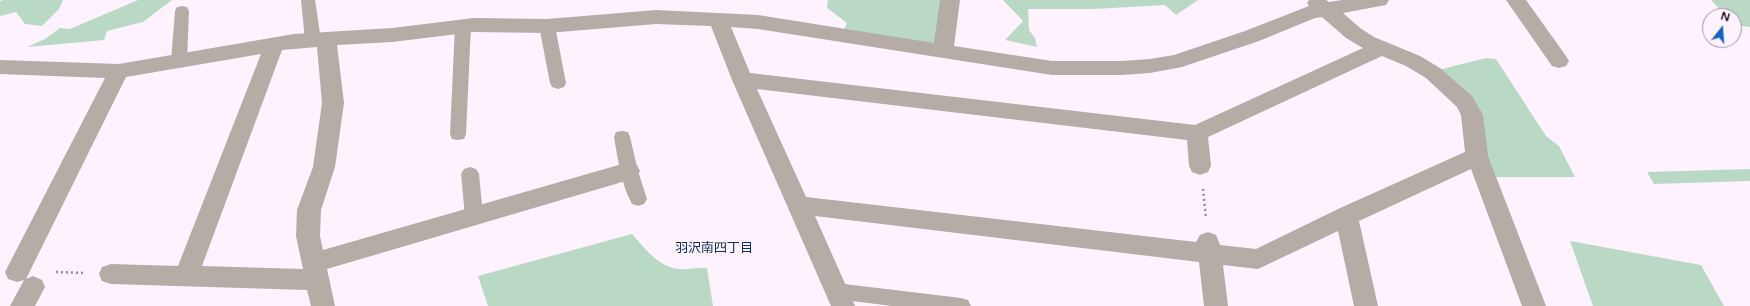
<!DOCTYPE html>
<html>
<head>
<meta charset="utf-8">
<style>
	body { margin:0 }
	#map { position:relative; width:1750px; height:306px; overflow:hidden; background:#fdf2fe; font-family:"Varela Round",sans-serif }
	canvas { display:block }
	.north { position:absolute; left:1702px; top:8px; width:40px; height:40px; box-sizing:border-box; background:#fdf2fe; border:1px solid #9f969f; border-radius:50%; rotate:17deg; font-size:11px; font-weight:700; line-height:16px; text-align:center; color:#110b11 }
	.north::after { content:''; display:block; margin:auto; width:14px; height:18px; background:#1460ca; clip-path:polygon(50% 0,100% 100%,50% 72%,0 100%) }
</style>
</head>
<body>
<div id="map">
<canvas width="1750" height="306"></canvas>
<div class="north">N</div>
</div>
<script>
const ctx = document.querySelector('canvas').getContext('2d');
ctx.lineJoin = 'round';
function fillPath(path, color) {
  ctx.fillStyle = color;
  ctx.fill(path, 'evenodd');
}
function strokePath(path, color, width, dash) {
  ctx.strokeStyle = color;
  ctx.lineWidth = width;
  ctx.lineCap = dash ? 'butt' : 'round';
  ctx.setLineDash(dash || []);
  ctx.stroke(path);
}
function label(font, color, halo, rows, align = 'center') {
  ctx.font = font + ' "Varela Round","Noto Sans JP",sans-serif';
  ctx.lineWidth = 4;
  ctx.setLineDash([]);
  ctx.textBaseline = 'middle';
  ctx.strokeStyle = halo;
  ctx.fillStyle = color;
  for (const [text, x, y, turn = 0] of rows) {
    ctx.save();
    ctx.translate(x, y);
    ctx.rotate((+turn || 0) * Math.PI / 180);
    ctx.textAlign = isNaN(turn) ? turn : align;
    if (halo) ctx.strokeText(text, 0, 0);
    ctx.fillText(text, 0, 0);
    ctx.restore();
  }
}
fillPath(new Path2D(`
	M3,0H63L59,9L42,26L25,24L16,12L0,16V1Z
	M138,0H172L143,22L107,31L104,40L27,47L45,39L60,28L70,29Z
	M828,0H944L936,48L842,34L847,23L827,8Z
	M1003,0H1198L1176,15L1165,5L1094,9H1028L1029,30L1035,38L1037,47L1005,40L1023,21Z
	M1711,0H1750V27L1734,25V16H1726Z
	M1486,58L1496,59L1546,136L1559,146L1575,177H1491L1486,157L1438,70Z
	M1750,169V181L1654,184L1647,172Z
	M632,234C645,248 658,267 679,269C688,270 697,267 707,268L713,306H488L478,276Z
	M1570,241L1701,265L1724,306H1593Z`), '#bad9c4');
strokePath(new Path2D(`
	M1203,189L1206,218
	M56,272L85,273`), '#958d96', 2.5, [2, 3]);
fillPath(new Path2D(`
	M301,0H315L321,40L318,44L313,45L308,44L305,40Z
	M182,6L187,7L189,11L187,61L185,65L179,67L173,65L171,61L175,11L177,7Z
	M463,21L468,22L471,26L466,134L464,139L458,140L452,139L450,134L455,26L458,22Z
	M547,21L552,22L555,26L566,83L564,87L558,89L552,87L550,83L539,26L542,22Z
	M622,131L628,132L630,137L638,171L647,199L644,204L638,206L632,204C621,184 618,159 614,137L616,132Z
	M470,167L476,169L479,174L483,216L480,221L474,223L468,221L465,216L461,174L464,169Z
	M836,283L961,298L968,300L971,306H892L836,299L829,297L827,291L829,285Z`), '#b5aca5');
fillPath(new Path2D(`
	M940,0H960L954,46L1052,61H1122L1150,59L1174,55L1245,31L1309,6L1307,3L1309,0H1326L1329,2L1342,0H1389L1386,5L1343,13L1360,28L1374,37L1420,56L1440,68L1472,96L1483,115L1488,156L1546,306H1522L1471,169L1359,221L1378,306H1354L1338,231L1258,269L1223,265L1228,306H1204L1199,262L815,216L855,306H831L732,80L711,26L656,24L547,33L474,32L392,42L337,45L344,103L335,167L321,210L320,236L323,250L629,162L637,165L640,171L637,177L629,180L327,269L335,306H311L307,290L111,284L102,281L99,274L102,267L111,264L178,266L261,54L126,77L26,279L33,276L42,280L45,287L35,306H10L24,280L17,282L8,279L5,272L105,78L0,74V60L119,64L294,34L392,28L474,18L547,19L656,10L758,15L934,43ZM1322,17L1346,38L1363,48L1195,125L750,73L731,27L758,29L1052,75H1122L1150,73L1182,67L1259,41L1315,18ZM317,47L322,103L313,167L297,210L296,236L303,269L202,266L282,50ZM1382,56L1406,66L1426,78L1457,107L1461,115L1465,152L1338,209L1256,249L1220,245L1216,235L1208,232L1200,235L1196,242L806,197L757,89L1187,140L1189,166L1192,172L1200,175L1208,172L1211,166L1208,137Z
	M1506,0H1526L1566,56L1569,61L1566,66L1559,68L1552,66Z`), '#b5aca5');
label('13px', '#0c2f63', '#fdf2fe', [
	["羽沢南四丁目",714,249]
]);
</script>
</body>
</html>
